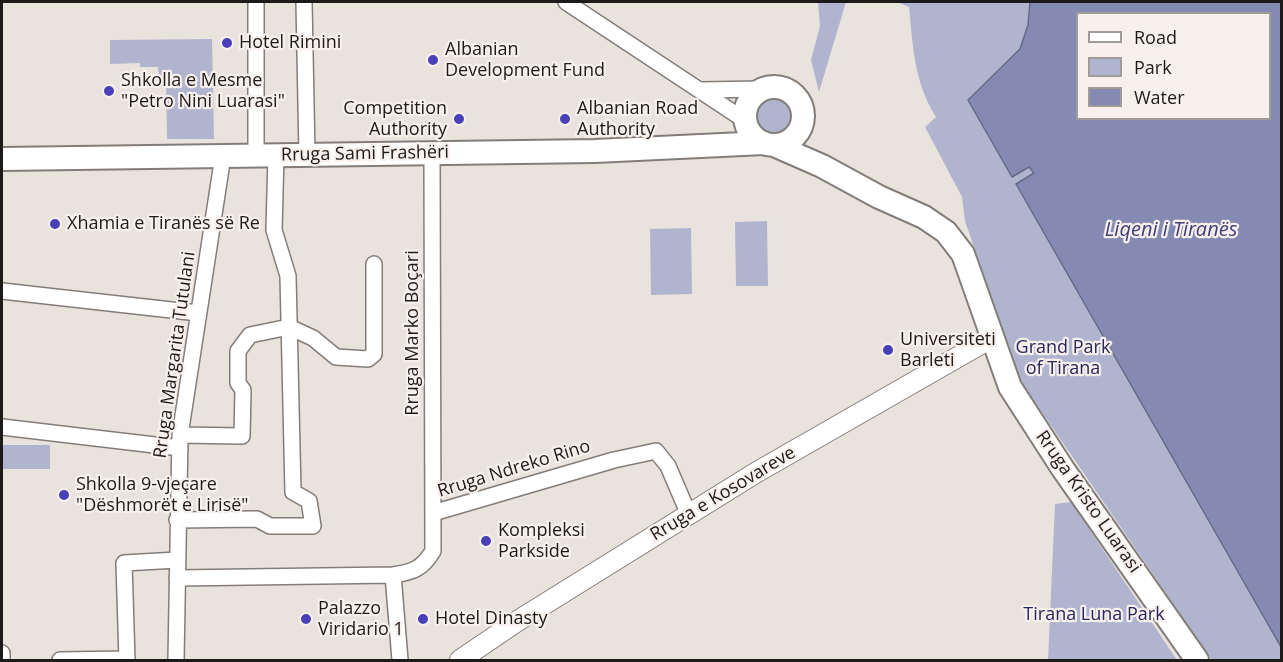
<!DOCTYPE html>
<html>
<head>
<meta charset="utf-8">
<style>
	body { margin:0 }
	#map { position:relative; width:1283px; height:662px; overflow:hidden; background:#e9e3de; font-family:"Open Sans",sans-serif }
	canvas { display:block }
	.frame { position:absolute; inset:0; border:3px solid #1d1b1a; pointer-events:none }
	.legend { position:absolute; left:1076px; top:12px; width:195px; height:108px; box-sizing:border-box; background:#f7f0ec; border:2px solid #a09b98; margin:0; padding:8px 10px; list-style:none; font-size:18px; color:#1d1b1a }
	.legend li { display:flex; align-items:center; gap:12px; height:30px }
	.legend b { width:30px; border:2px solid #a09b98 }
</style>
</head>
<body>
<div id="map">
<canvas width="1283" height="662"></canvas>
<div class="frame"></div>
<ul class="legend">
<li><b style="height:8px;background:#fff"></b>Road</li>
<li><b style="height:16px;background:#b1b4cf"></b>Park</li>
<li><b style="height:16px;background:#858ab3"></b>Water</li>
</ul>
</div>
<script>
const ctx = document.querySelector('canvas').getContext('2d');
ctx.lineJoin = 'round';
function fillPath(path, color) {
  ctx.fillStyle = color;
  ctx.fill(path, 'evenodd');
}
function strokePath(path, color, width, dash) {
  ctx.strokeStyle = color;
  ctx.lineWidth = width;
  ctx.lineCap = dash ? 'butt' : 'round';
  ctx.setLineDash(dash || []);
  ctx.stroke(path);
}
function label(font, color, halo, rows, align = 'center') {
  ctx.font = font + ' "Open Sans",sans-serif';
  ctx.lineWidth = 4.5;
  ctx.setLineDash([]);
  ctx.textBaseline = 'middle';
  ctx.strokeStyle = halo;
  ctx.fillStyle = color;
  for (const [text, x, y, turn = 0] of rows) {
    ctx.save();
    ctx.translate(x, y);
    ctx.rotate((+turn || 0) * Math.PI / 180);
    ctx.textAlign = isNaN(turn) ? turn : align;
    if (halo) ctx.strokeText(text, 0, 0);
    ctx.fillText(text, 0, 0);
    ctx.restore();
  }
}
fillPath(new Path2D(`
	M818,2H846L819,92L811,60L820,26Z
	M897,2H1030L1028,25L1020,49L970,97L1012,177L1030,167L1034,174L1017,184L1276,635L1281,647V660H1212L1030,395L1018,375L965,221L962,197L925,127L936,117C914,82 913,47 909,7Z
	M212,39L214,139H167L166,76H159L158,67H140V63L110,64V40Z
	M754 116a20 20 0 1 1 40 0a20 20 0 1 1-40 0Z
	M767,221L768,286H736L735,222Z
	M691,228L692,294L651,295L650,229Z
	M2,445H50V469H2Z
	M1071,502L1177,660H1048L1055,504Z`), '#b1b4cf');
const water = new Path2D(`
	M1030,2H1281V647L1016,184L1034,173L1029,167L1012,177L968,100L1020,49L1028,25ZM1078,14H1270V118H1078Z`);
fillPath(water, '#858ab3');
strokePath(water, '#666985', 1.5);
const minor = new Path2D(`
	M256,2V156
	M304,2L307,155
	M566,2L746,121
	M702,90L762,89
	M2,291L198,313
	M2,427L180,448
	M180,435L242,436L243,390L238,383V351L250,335L289,327L313,338L336,357L368,359L374,354V264
	M433,513L614,460L656,451L668,466L689,515
	M177,520L257,519L270,526H313L309,501L293,492L288,276L274,230L276,155
	M393,575L400,660
	M177,578L393,575C413,572 422,569 433,551L432,153
	M2,653V660
	M60,660L127,659
	M127,660L124,563L177,560
	M176,660L180,435L223,156`);
const tertiary = new Path2D(`
	M460,660L519,620L757,472L991,338`);
const secondary = new Path2D(`
	M745 116a29 29 0 1 1 58 0a29 29 0 1 1-58 0Z
	M774,145L822,166L879,197L924,217L946,232L963,254L1010,387L1063,469L1197,660
	M2,159L595,151L764,143`);
strokePath(minor, '#837d79', 18);
strokePath(tertiary, '#837d79', 22);
strokePath(secondary, '#837d79', 26);
strokePath(minor, '#fff', 15);
strokePath(tertiary, '#fff', 20);
strokePath(secondary, '#fff', 22);
for (const [x, y, r, color] of [
	[227,43,6,"#4940b7"],
	[433,60,6,"#4940b7"],
	[109,91,6,"#4940b7"],
	[459,119,6,"#4940b7"],
	[565,119,6,"#4940b7"],
	[55,224,6,"#4940b7"],
	[888,350,6,"#4940b7"],
	[64,495,6,"#4940b7"],
	[486,541,6,"#4940b7"],
	[306,619,6,"#4940b7"],
	[423,619,6,"#4940b7"]
]) {
  const dot = new Path2D();
  dot.arc(x, y, r, 0, 2 * Math.PI);
  ctx.fillStyle = color;
  ctx.fill(dot);
  strokePath(dot, '#f7f0ec', 2);
}
label('18px', '#1d1b1a', '#f7f0ec', [
	["Hotel Rimini",239,43],
	["Albanian",445,50],
	["Development Fund",445,71],
	["Shkolla e Mesme",121,81],
	["\"Petro Nini Luarasi\"",121,102],
	["Competition",447,109,"right"],
	["Authority",447,130,"right"],
	["Albanian Road",577,109],
	["Authority",577,130],
	["Xhamia e Tiranës së Re",67,224],
	["Universiteti",900,340],
	["Barleti",900,361],
	["Shkolla 9-vjeçare",76,485],
	["\"Dëshmorët e Lirisë\"",76,506],
	["Kompleksi",498,531],
	["Parkside",498,552],
	["Palazzo",318,609],
	["Viridario 1",318,630],
	["Hotel Dinasty",435,619]
], 'left');
label('18px', '#1d1b1a', '#f7f0ec', [
	["Rruga Sami Frashëri",365,154,-1],
	["Rruga Marko Boçari",413,333,-90],
	["Rruga Margarita Tutulani",175,355,-82],
	["Rruga Ndreko Rino",514,469,-17],
	["Rruga e Kosovareve",723,494,-31],
	["Rruga Kristo Luarasi",1088,502,55]
]);
label('18px', '#27275b', '#f7f0ec', [
	["Grand Park",1063,348],
	["of Tirana",1063,369],
	["Tirana Luna Park",1094,615]
]);
label('italic 20px', '#3e4077', '#f7f0ec', [
	["Liqeni i Tiranës",1171,230]
]);
</script>
</body>
</html>
